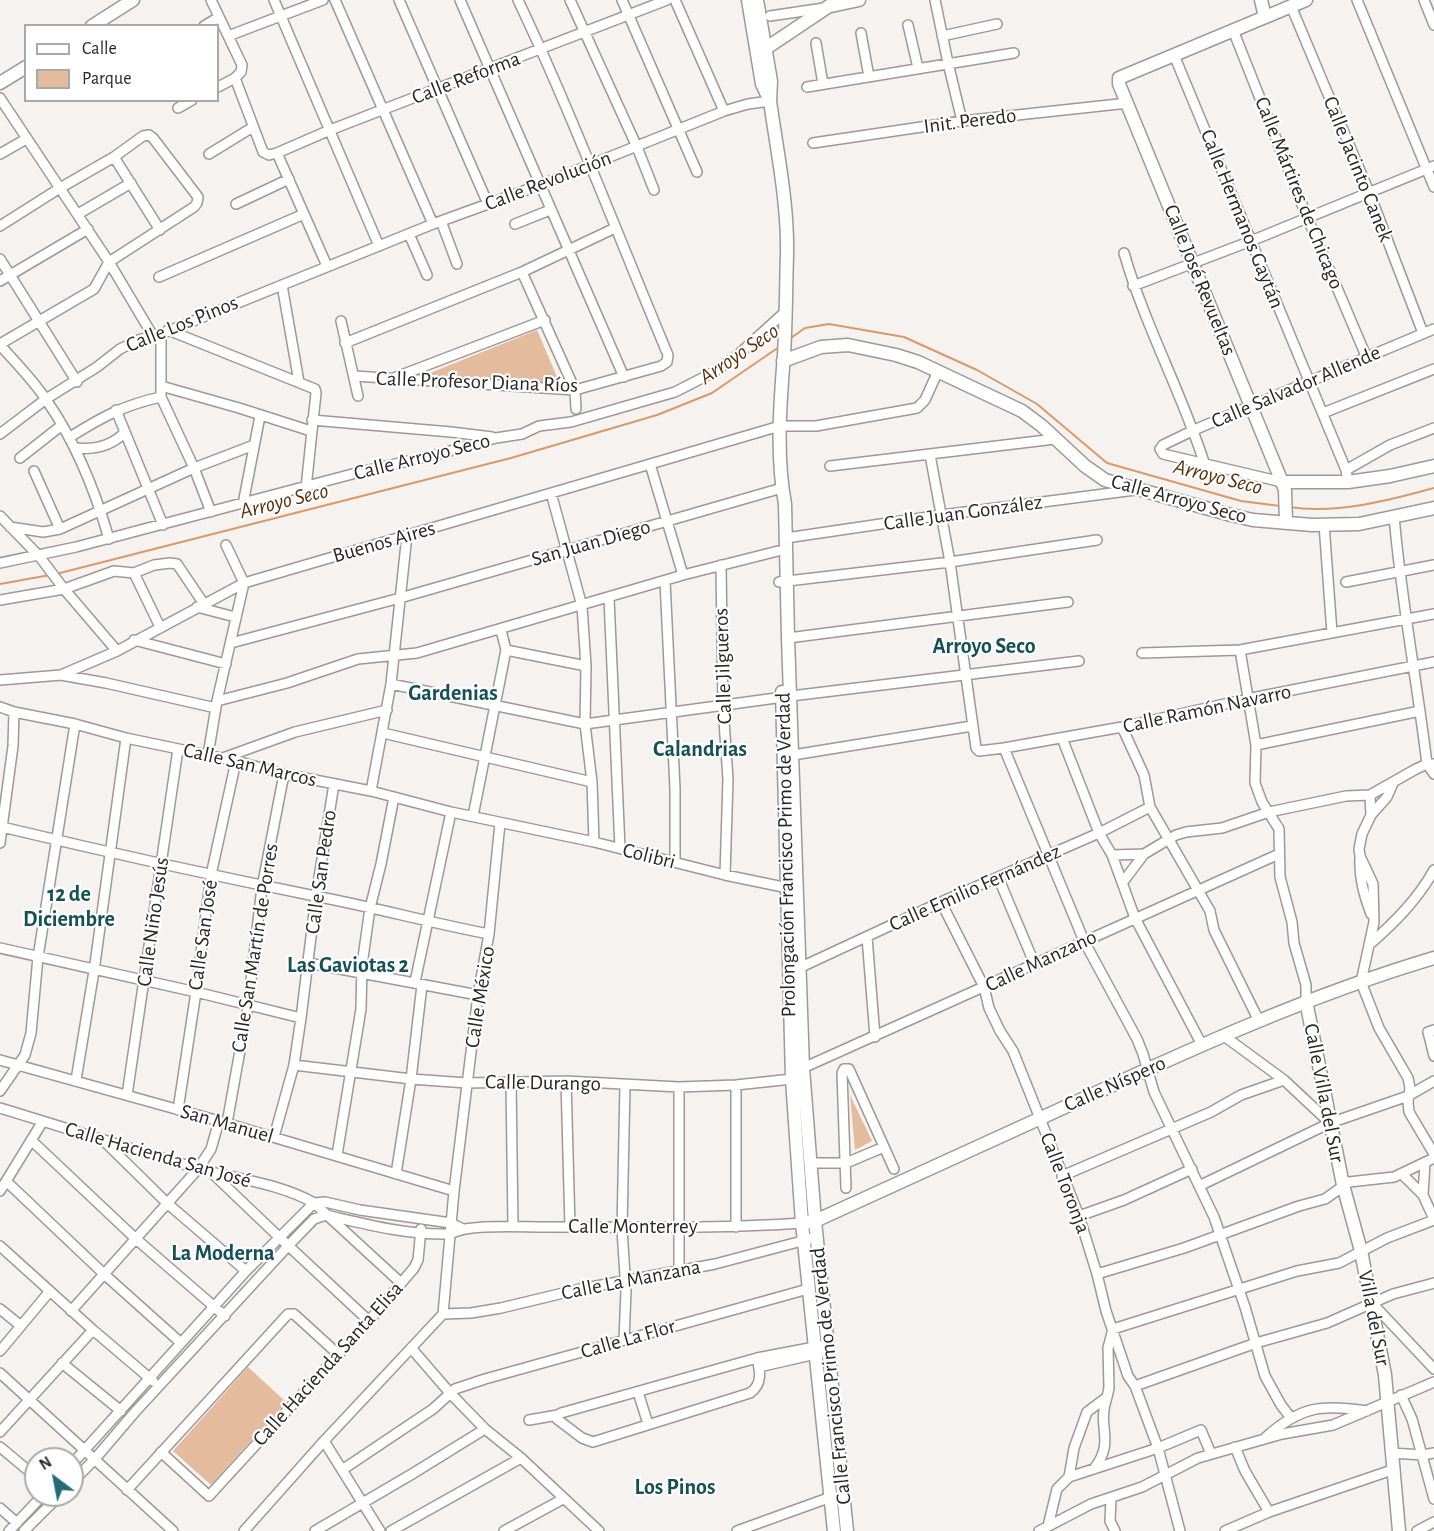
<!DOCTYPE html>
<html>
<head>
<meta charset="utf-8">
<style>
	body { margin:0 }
	#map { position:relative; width:1434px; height:1531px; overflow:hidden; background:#f6f2ef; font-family:"Alegreya Sans",sans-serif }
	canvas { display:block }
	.legend { position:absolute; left:24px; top:24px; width:195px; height:78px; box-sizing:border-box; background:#fff; border:2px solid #a9a9a8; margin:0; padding:8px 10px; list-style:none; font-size:18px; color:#292726 }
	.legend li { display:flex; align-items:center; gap:12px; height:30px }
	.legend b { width:30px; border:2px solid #a9a9a8 }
	.north { position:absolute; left:24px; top:1447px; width:60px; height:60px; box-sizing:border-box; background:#fff; border:2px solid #a9a9a8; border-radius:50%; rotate:328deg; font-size:16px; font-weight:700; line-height:24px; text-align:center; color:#292726 }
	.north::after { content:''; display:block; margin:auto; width:21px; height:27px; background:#236c76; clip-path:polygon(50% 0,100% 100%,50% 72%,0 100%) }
</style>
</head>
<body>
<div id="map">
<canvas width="1434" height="1531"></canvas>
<ul class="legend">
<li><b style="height:8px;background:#fff"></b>Calle</li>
<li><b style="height:16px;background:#e4bb9c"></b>Parque</li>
</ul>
<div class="north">N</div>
</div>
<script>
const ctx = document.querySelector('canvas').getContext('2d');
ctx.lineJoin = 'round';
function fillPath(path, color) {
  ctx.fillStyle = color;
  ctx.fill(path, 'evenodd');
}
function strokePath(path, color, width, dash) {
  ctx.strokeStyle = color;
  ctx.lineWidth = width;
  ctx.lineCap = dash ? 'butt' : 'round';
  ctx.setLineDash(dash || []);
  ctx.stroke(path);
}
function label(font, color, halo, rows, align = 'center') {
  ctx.font = font + ' "Alegreya Sans",sans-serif';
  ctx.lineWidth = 4.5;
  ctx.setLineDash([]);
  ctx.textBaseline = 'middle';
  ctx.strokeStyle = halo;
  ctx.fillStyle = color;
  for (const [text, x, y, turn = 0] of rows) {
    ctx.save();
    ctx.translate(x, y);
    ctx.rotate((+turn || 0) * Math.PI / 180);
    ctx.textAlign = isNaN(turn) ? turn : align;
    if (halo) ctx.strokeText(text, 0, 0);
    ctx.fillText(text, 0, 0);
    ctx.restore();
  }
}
fillPath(new Path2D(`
	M537,330L560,384L425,377V375Z
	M850,1095L872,1141L855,1150Z
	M248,1367L286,1402L211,1485L173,1451Z`), '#e4bb9c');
strokePath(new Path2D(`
	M788,340L805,328L829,324L904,337L977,370L1037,404L1107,463L1241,501L1280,506
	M1289,507C1337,514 1387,501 1434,488
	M56,574L511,458L657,415L712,393L779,347
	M0,584L50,575`), '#d89a69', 2);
const street = new Path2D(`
	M211,0L242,65L241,72L235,78L263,152L269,155L277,153L330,130L667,0
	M274,0L379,246
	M335,0L433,224
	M399,0L488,204
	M460,0L624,377
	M570,0L637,147L654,190
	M622,0L697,172
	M675,0L724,111
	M935,0L948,63L962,121
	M1357,0L1434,187
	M1424,0L1434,25
	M1291,6L1369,192L1423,333
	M770,16L824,8
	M908,25L918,68
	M204,26L219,17
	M1233,30L1307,217L1366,356
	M861,33L869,77
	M228,36L323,0
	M942,36L997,24
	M816,43L823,84
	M1174,55L1346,470L1348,482
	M218,87L235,78
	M807,87L1014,53
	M0,98L109,262L153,336
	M178,108L192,100
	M813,143L962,121L1128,103
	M277,153L327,266
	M0,154L26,139
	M209,154L253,127
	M114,157L160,230
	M236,204L289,179
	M78,214L131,183
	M441,221L457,264
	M515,224L550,210
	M0,226L60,188L114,157L143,136L149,135L153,138L198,197L197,203L194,207L109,262L94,289L0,344
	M409,234L427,275
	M1124,253C1145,326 1182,393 1205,465
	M0,259L77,382
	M522,272L575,390L576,409
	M159,277L304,214
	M0,281L88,229
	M282,285L299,382
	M1133,286L1251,241L1434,166
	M341,321L358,396
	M168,330L315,389L316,393L306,488
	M161,334V397L194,468L211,512
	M345,343L522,272L615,228
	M0,345C16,363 34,381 47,401C76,443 95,490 109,539
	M354,376L575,390L661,366L667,362L668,355C618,236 573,116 518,0
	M396,377L545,320
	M161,386L239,408L311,431
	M116,410L163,525
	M1323,413L1434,369
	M312,420L451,432L492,437
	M0,434L46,399L97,367L120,349L138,340L161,334L433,224L540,185L724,111L748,104L770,101
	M70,437C102,417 124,405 161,397
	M75,448C94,450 111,447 125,432
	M930,455L950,562L976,748L979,751L1004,748L1122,727L1247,699L1434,662
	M20,458L62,425
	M650,464L683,575
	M830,466L1055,439
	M1346,470L1390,445L1434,428
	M34,471L60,529
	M1282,482L1163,454L1160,449L1163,445L1194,430L1434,329
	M551,493L582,606L586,666L585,724L592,782L594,842
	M243,504L260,416
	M0,516L39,556L64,589L117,651
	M1394,516C1401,599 1417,681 1427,764
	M1324,524L1332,633
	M10,527L43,532L60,529L194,468L254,445
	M786,538L942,515L1135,490
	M226,545L244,583
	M0,563L76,547L360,472L439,454L496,438L522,434L539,426L571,422L675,392L714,372L740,353L786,311
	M721,565L723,706L728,779L725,875
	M134,573L160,627
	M665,581L675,789V862
	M779,582L950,562L1097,540
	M1346,582L1434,565
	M609,598L620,848
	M0,600L64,589L114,571L134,573L154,565L170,563L177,564L204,604
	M197,607L235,617
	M788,638L1068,602
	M134,640L226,664
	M231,643L400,598L782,488
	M506,650L586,666
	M1240,650L1256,745L1255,783L1262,802L1279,829L1280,877L1292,922L1294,943L1306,985V1001
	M1142,653L1240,650L1434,614
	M61,675L106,683L216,708
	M0,680L61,675L117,651L244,583L780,426H816L917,408L925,400L938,371
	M391,684L585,724L791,696L1079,661
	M217,701L287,683L358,659L417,653L683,575L778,551
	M0,707L14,712L75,724L126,738L236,761L284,774L371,791L451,812L594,842L725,875L793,889
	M1122,727L1144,775L1150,807L1210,911L1214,930L1259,1021
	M383,733L592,782
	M1062,738L1099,833L1112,855L1135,918L1202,1045
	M1256,745L1420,711
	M1004,748L1084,941L1137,1039L1143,1054L1154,1092L1214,1217L1245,1307L1265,1376L1281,1405L1291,1418
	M208,755L217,701L244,583
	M793,755L972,726
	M223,758L295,732L387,710
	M1427,764L1434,774
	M371,791L391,684L407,535
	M1370,795L1371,815L1362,834L1359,849L1360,856L1373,884L1374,922L1361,982L1379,1028L1408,1078L1410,1088L1408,1102L1409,1112L1434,1154
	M1371,815L1387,797L1393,783
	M473,816L506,650L501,630
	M2,827C106,852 210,875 315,896C373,907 431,923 489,934
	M0,843L13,746L14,712
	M1112,855L1144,854
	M1360,858C1359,878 1364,895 1371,914
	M998,877L1035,965
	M1123,882L1144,854L1176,835L1186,832L1222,828L1269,812L1346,796L1370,795L1416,769L1427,764H1434
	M941,902L984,987L989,1008L1000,1031L1013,1051L1079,1216L1097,1274L1106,1311L1128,1376L1135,1386L1158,1448L1180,1531
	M867,937L875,1037
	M1370,944C1395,922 1418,899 1434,870
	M0,948L196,992L301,1018
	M308,963L478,995
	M799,968L941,902L1099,833L1150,807
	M415,982L451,812
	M1434,1030L1428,1032L1434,1056
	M1224,1036L1284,1080L1330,1123
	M0,1060L219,1121L454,1191
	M294,1065L411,1079L467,1083L566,1081L679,1087L736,1085L792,1079
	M803,1068L1279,854
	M76,1080L94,971L126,738
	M566,1081L570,1227
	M511,1082L513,1227
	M736,1085V1227
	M679,1087V1270
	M0,1091L25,1055L31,1033L38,957L75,724
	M127,1095L178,749
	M0,1108C66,1128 131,1149 196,1168C235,1179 279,1183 314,1203L401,1283
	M178,1110L196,992L211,875L236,761
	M227,1123L248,1006L262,887L284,774
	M274,1137L294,1065L301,1018L316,896L334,784
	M31,1140L136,1239L225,1316
	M105,1142L168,1204L246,1271
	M337,1155L361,1009L362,965L370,908L381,864L394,797
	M811,1163H846L884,1147
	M212,1173L279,1237L369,1321
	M396,1174L411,1079L422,985
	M1402,1174L1423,1195L1434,1219
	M1062,1176L1211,1112L1241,1095L1284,1080
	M6,1181L104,1274L181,1343
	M1199,1186L1330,1123L1408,1096L1434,1081
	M846,1188L842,1073L844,1069H849L894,1169
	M0,1191L43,1121
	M1423,1195L1425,1163
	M1079,1216L1124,1200L1192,1169
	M0,1246L93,1330L153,1381
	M1097,1274L1184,1248L1299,1206L1325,1199L1349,1182L1394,1177L1434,1158
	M1372,1303L1434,1369
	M0,1309L21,1326
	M71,1311L198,1169L211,1149L219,1121
	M443,1314L454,1191L478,995L489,934L500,823
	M443,1314L471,1313L501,1308L580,1289L715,1264L817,1237
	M624,1340L626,1291L622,1229L625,1085
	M412,1349L450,1393L485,1429L521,1458L599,1531
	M0,1351L50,1291
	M757,1358C760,1371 763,1384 750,1393L593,1442L582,1438L557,1419L558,1415L561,1413L757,1358L820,1346
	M62,1363L121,1411
	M759,1367L820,1353
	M0,1373L173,1531
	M1135,1386L1256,1343L1327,1323L1393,1294L1434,1283
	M638,1392L648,1424
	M1401,1395L1412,1419L1434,1499
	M529,1420L558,1415
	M0,1432L93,1330
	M1266,1437C1301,1406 1322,1404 1367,1411
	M324,1441L380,1531
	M0,1447L36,1477
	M1235,1447L1245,1471L1269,1512
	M161,1452L209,1496L369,1321L414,1268L418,1260L421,1229
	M1391,1453L1423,1455L1434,1453
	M72,1464L246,1271L314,1203L325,1202L360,1210L451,1223L463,1229
	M1094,1469C1116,1440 1096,1428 1107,1397
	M342,1470L433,1409L455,1389L485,1379L808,1289
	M1069,1477L1158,1448L1201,1430L1211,1454
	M72,1482L94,1460L135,1412L288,1246L314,1219L326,1215C365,1224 407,1235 447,1234C453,1233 459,1230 465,1229C491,1225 520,1227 547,1227C632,1227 717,1229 802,1223
	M127,1490L288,1314H294L339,1355
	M1111,1499L1110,1521L1115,1531
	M0,1508L17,1523
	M1048,1526L1057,1489L1069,1477L1074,1448L1087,1412L1107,1397L1109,1388L1108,1348L1113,1329L1297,1271L1339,1263L1387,1238L1434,1220
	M9,1531L43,1495
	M24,1531L60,1495
	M244,1531L324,1441L443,1314
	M315,1531L412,1474L485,1429
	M391,1531L521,1458
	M504,1531L563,1499
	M737,1531L831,1497
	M1039,1531L1091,1504L1142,1487L1198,1458L1282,1434L1333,1425L1434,1382
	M1225,1531L1269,1512L1395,1469
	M1417,1531L1434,1522`);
const secondary = new Path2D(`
	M748,0L762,84L770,101
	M757,0L771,81L770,101C777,151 788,203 787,254C786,288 786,321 784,355C780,404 776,456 785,504L788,638L803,1068L815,1221L847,1531
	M1261,0L1265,17
	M831,6L859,0
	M92,26L133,0
	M762,51L838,0
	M0,83L26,67
	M783,361L821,347L848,345L896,355L918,362L1022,411L1042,426L1085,466L1105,480L1231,515L1253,520L1312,525L1359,524L1434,508
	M1282,482H1348L1390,476L1434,466
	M1286,522L1285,490L1282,482L1119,84V78L1306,0
	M782,692L792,1079L802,1223L834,1531
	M1306,1001L1343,1185L1361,1251L1385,1375L1399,1531
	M809,1222L815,1221C902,1181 989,1142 1076,1102C1193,1048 1310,995 1434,958`);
strokePath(street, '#9d9997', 12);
strokePath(secondary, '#9d9997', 15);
strokePath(street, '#fff', 9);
strokePath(secondary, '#fff', 12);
label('21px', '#292726', '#fff', [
	["Calle Reforma",466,78,-21],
	["Init. Peredo",970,121,-7],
	["Calle Jacinto Canek",1358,169,68],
	["Calle Revolución",548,181,-21],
	["Calle Mártires de Chicago",1299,193,68],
	["Calle Hermanos Gaytán",1242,219,68],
	["Calle José Revueltas",1200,280,68],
	["Calle Los Pinos",182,324,-22],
	["Calle Profesor Diana Ríos",477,382,2],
	["Calle Salvador Allende",1296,387,-23],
	["Calle Arroyo Seco",422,457,-14],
	["Calle Arroyo Seco",1179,499,15],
	["Calle Juan González",963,513,-8],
	["Buenos Aires",384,542,-16],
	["San Juan Diego",591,543,-16],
	["Calle Jilgueros",723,666,-92],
	["Calle Ramón Navarro",1207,709,-12],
	["Calle San Marcos",250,765,13],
	["Prolongación Francisco Primo de Verdad",786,855,-91],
	["Colibri",649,856,14],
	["Calle San Pedro",321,872,-82],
	["Calle Emilio Fernández",975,888,-24],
	["Calle Niño Jesús",153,922,-82],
	["Calle San José",203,935,-82],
	["Calle San Martín de Porres",255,948,-81],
	["Calle Manzano",1041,961,-25],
	["Calle México",480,997,-81],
	["Calle Durango",543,1083,1],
	["Calle Níspero",1115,1084,-24],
	["Calle Villa del Sur",1324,1093,79],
	["San Manuel",227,1124,16],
	["Calle Hacienda San José",158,1155,16],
	["Calle Toronja",1065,1183,69],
	["Calle Monterrey",633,1227],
	["Calle La Manzana",631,1280,-11],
	["Villa del Sur",1374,1318,79],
	["Calle La Flor",628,1339,-16],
	["Calle Hacienda Santa Elisa",328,1364,-48],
	["Calle Francisco Primo de Verdad",831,1376,-96]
]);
label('italic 22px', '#5a310b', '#fff', [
	["Arroyo Seco",739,354,-34],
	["Arroyo Seco",1218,477,14],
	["Arroyo Seco",284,501,-14]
]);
label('bold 22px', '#155059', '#fff', [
	["Arroyo Seco",984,646],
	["Gardenias",453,693],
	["Calandrias",700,749],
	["12 de",69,894],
	["Diciembre",69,919],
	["Las Gaviotas 2",348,965],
	["La Moderna",223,1253],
	["Los Pinos",675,1487]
]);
</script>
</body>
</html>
